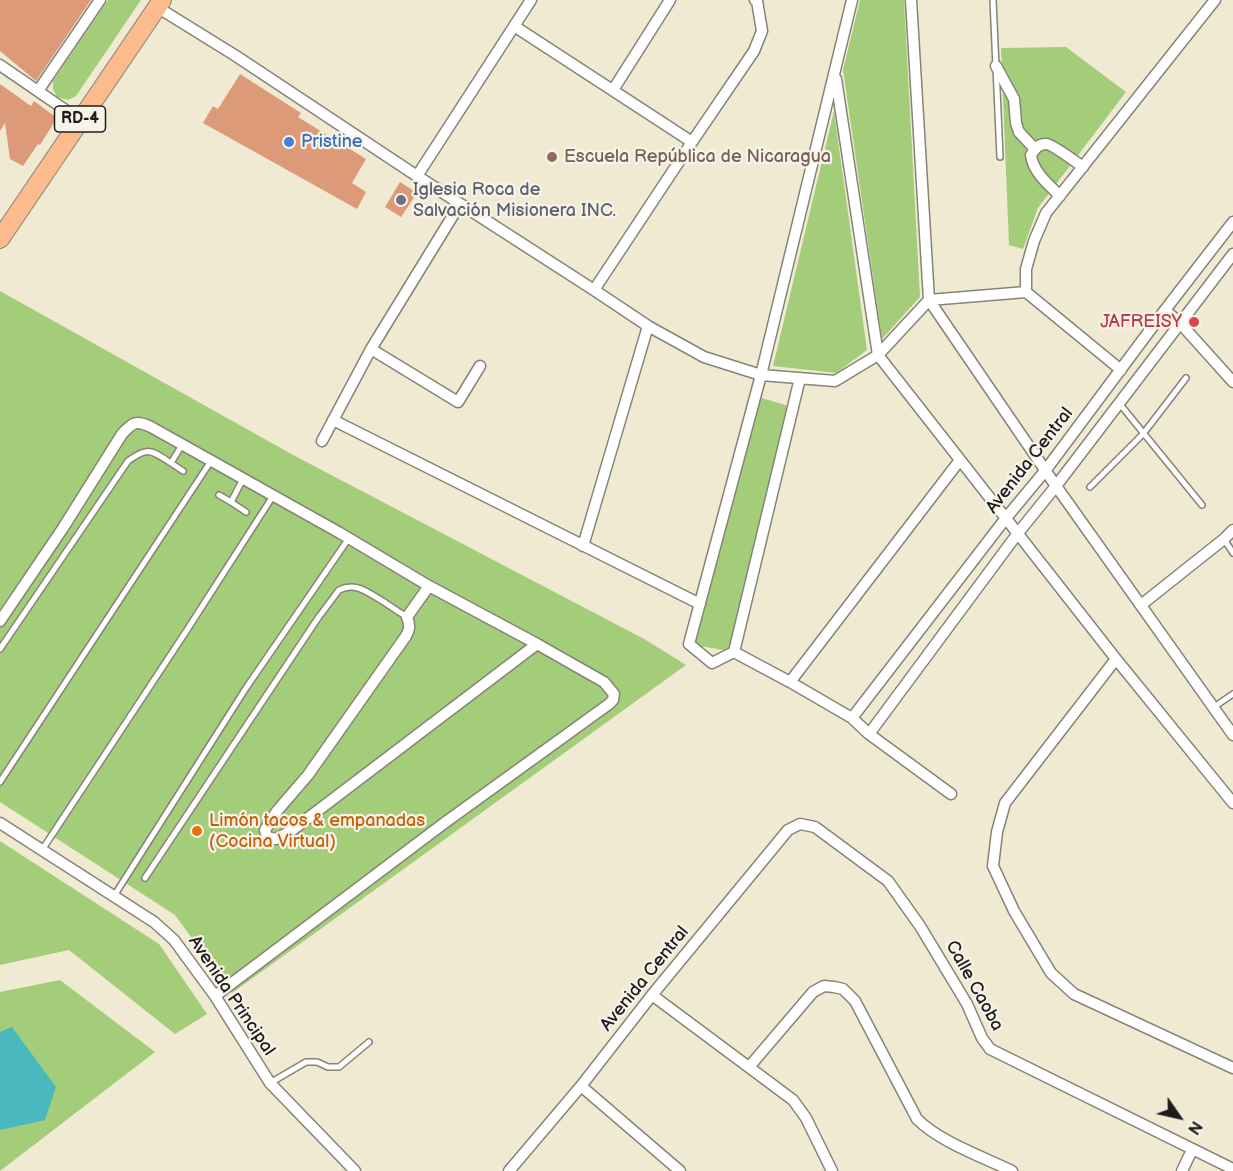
<!DOCTYPE html>
<html>
<head>
<meta charset="utf-8">
<style>
	body { margin:0 }
	#map { position:relative; width:1233px; height:1171px; overflow:hidden; background:#f1ead3; font-family:"Balsamiq Sans",sans-serif }
	canvas { display:block }
	.north { position:absolute; left:1149px; top:1087px; width:60px; height:60px; -webkit-text-stroke:4px #f7f3e8; paint-order:stroke; rotate:124deg; font-size:16px; font-weight:700; line-height:24px; text-align:center; color:#1c1c1c }
	.north::after { content:''; display:block; margin:auto; width:21px; height:27px; background:#1c1c1c; clip-path:polygon(50% 0,100% 100%,50% 72%,0 100%) }
</style>
</head>
<body>
<div id="map">
<canvas width="1233" height="1171"></canvas>
<div class="north">N</div>
</div>
<script>
const ctx = document.querySelector('canvas').getContext('2d');
ctx.lineJoin = 'round';
function fillPath(path, color) {
  ctx.fillStyle = color;
  ctx.fill(path, 'evenodd');
}
function strokePath(path, color, width, dash) {
  ctx.strokeStyle = color;
  ctx.lineWidth = width;
  ctx.lineCap = dash ? 'butt' : 'round';
  ctx.setLineDash(dash || []);
  ctx.stroke(path);
}
function label(font, color, halo, rows, align = 'center') {
  ctx.font = font + ' "Balsamiq Sans",sans-serif';
  ctx.lineWidth = 4.5;
  ctx.setLineDash([]);
  ctx.textBaseline = 'middle';
  ctx.strokeStyle = halo;
  ctx.fillStyle = color;
  for (const [text, x, y, turn = 0] of rows) {
    ctx.save();
    ctx.translate(x, y);
    ctx.rotate((+turn || 0) * Math.PI / 180);
    ctx.textAlign = isNaN(turn) ? turn : align;
    if (halo) ctx.strokeText(text, 0, 0);
    ctx.fillText(text, 0, 0);
    ctx.restore();
  }
}
fillPath(new Path2D(`
	M108,0H141L76,96L68,100L57,97L53,89V81Z
	M860,0H904L920,297L882,339L843,70Z
	M1066,47L1126,92L1038,208L1023,249L1009,245L1001,48Z
	M834,111L867,350L836,373L773,366Z
	M0,291L295,456L646,640L686,665L232,993L175,915L0,802Z
	M755,396L785,405L793,406L734,652L689,644Z
	M0,841L159,944L207,1014L175,1034L69,950L0,965Z
	M60,980L155,1052L0,1171V992Z`), '#a4cd79');
fillPath(new Path2D(`
	M12,1027L56,1087L45,1120L0,1130V1032Z`), '#49b8bf');
fillPath(new Path2D(`
	M0,0H91L36,81L0,51Z
	M240,74L301,113L298,117L366,159L352,183L366,192L357,209L203,123L213,106L218,109Z
	M0,84L31,106L34,101L57,118L40,145L38,144L23,166L10,159L5,123L0,131Z
	M400,182L417,193L401,217L385,207Z`), '#dc9a79');
const service = new Path2D(`
	M993,0L1000,157
	M1119,403L1202,505
	M182,445L171,463L183,471
	M1090,487L1143,434L1186,378
	M219,495L231,502L243,479
	M231,502L246,512
	M1224,539L1233,553
	M0,649L128,461C148,446 151,450 171,463
	M1214,707L1233,694
	M0,782L211,461
	M42,850L187,630L273,496
	M145,878L318,618L339,590C345,587 351,586 358,588C370,591 395,610 407,617
	M114,896L246,688L349,538
	M270,1083L306,1062H317L328,1067H339L369,1042`);
const minor = new Path2D(`
	M911,0L929,300L1056,486L1233,735
	M157,7L236,56L417,176L594,290L648,326L704,357L761,375L835,381L878,355L929,300L1026,292L1121,370
	M514,26L692,142
	M0,65L80,120
	M996,66L1014,99L1016,123L1019,132L1035,149
	M836,79L878,355L1116,659L1233,803
	M613,90L670,0
	M38,91L100,0
	M417,176L531,0
	M1060,196C1048,184 1033,172 1031,155C1035,149 1038,144 1046,144C1052,144 1076,162 1083,167
	M594,290L692,142L754,51L762,31L757,1L755,0
	M1026,292V269L1034,241L1046,213L1215,0
	M1165,310L1180,323L1233,382
	M371,349L458,402L480,366
	M800,378L734,652L712,663L689,644L761,375L852,0
	M333,420L700,604
	M322,441L371,349L460,204
	M583,546L648,326
	M1141,605L1224,539L1233,530
	M0,621L63,528L122,434C133,422 136,420 151,427L340,533L429,586L407,617C410,625 410,629 406,636L308,775L277,811L265,830L267,837L276,839L291,831L537,644
	M734,652L790,682L852,718L869,734L951,794
	M1116,659L1005,803L997,832L993,866L1014,911L1051,973L1074,994L1233,1068
	M790,682L960,460
	M852,718L1006,518L1045,471L1165,310L1233,222
	M869,734L1018,533L1056,486L1233,254
	M0,823L154,922L174,940L215,996L270,1083L355,1171
	M652,995L793,1100L806,1118L832,1171
	M215,996L443,824L609,704L613,700L614,694L604,682L537,644L429,586
	M749,1067L813,992L824,986L834,987L843,989L855,1001L917,1119C940,1142 983,1157 1012,1171
	M581,1086L680,1171
	M509,1171L581,1086L652,995L788,830L800,824L815,827L888,881L920,926L967,1004L982,1038L990,1049L1233,1169
	M1182,1171L1192,1150`);
const primary = new Path2D(`
	M0,239L162,0`);
strokePath(service, '#868378', 8);
strokePath(minor, '#868378', 13);
strokePath(primary, '#868378', 20);
strokePath(service, '#fff', 5);
strokePath(minor, '#fff', 10);
strokePath(primary, '#fbbb8c', 18);
for (const [x, y, r, color] of [
	[289,142,6,"#3f7fe0"],
	[552,157,6,"#8d6e63"],
	[401,200,6,"#6b7280"],
	[1194,322,6,"#e0444e"],
	[197,831,6,"#e8710a"]
]) {
  const dot = new Path2D();
  dot.arc(x, y, r, 0, 2 * Math.PI);
  ctx.fillStyle = color;
  ctx.fill(dot);
  strokePath(dot, '#f7f3e8', 2);
}
for (const [x, y, w] of [
	[80,119,51]
]) {
  const box = new Path2D();
  box.roundRect(x - w / 2, y - 13, w, 26, 4.5);
  ctx.fillStyle = '#f7f3e8';
  ctx.fill(box);
  strokePath(box, '#1c1c1c', 1.5);
}
label('bold 16px', '#1c1c1c', null, [
	["RD-4",80,119]
]);
label('18px', '#366cbe', '#f7f3e8', [
	["Pristine",301,142]
], 'left');
label('18px', '#785e54', '#f7f3e8', [
	["Escuela República de Nicaragua",564,157]
], 'left');
label('18px', '#5b616d', '#f7f3e8', [
	["Iglesia Roca de",413,190],
	["Salvación Misionera INC.",413,211]
], 'left');
label('18px', '#be3a42', '#f7f3e8', [
	["JAFREISY",1182,322]
], 'right');
label('18px', '#1c1c1c', '#f7f3e8', [
	["Avenida Central",1030,461,-52],
	["Avenida Central",645,979,-51],
	["Calle Caoba",974,986,61],
	["Avenida Principal",231,996,56]
]);
label('18px', '#c56008', '#f7f3e8', [
	["Limón tacos & empanadas",209,821],
	["(Cocina Virtual)",209,842]
], 'left');
</script>
</body>
</html>
